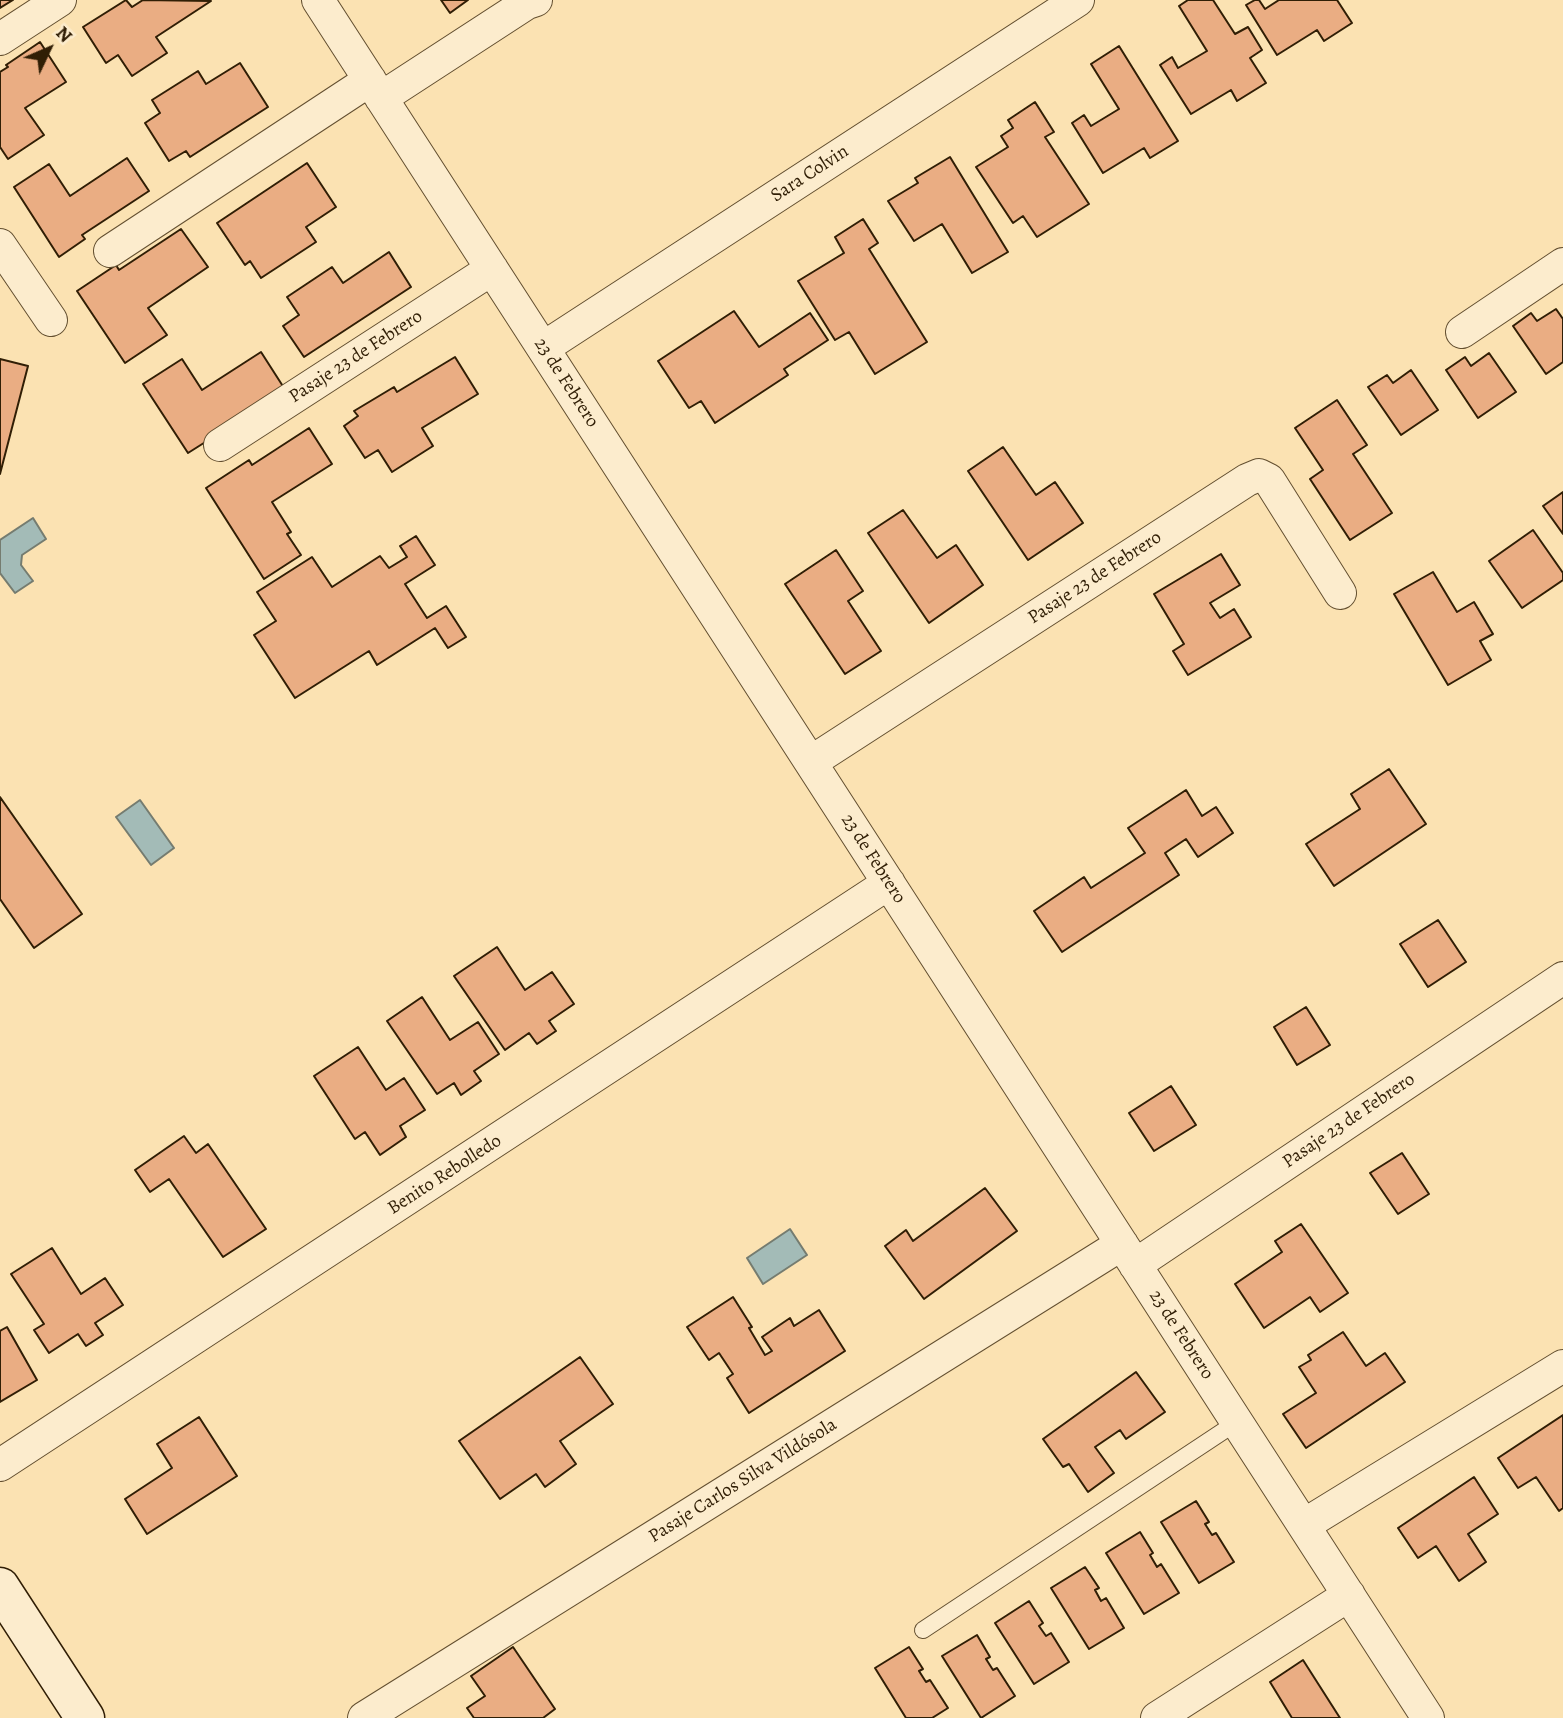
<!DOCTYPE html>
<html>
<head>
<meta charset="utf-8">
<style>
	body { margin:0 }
	#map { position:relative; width:1563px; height:1718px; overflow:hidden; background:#fbe2b2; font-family:Alegreya,serif }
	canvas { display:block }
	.north { position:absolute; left:14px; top:14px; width:70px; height:70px; -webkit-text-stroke:5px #fceccd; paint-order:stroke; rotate:46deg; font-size:19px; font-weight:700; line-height:28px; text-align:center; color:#301e05 }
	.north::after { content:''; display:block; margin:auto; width:24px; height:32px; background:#301e05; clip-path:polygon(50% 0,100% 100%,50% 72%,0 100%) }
</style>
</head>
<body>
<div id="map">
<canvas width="1563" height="1718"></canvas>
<div class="north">N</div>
</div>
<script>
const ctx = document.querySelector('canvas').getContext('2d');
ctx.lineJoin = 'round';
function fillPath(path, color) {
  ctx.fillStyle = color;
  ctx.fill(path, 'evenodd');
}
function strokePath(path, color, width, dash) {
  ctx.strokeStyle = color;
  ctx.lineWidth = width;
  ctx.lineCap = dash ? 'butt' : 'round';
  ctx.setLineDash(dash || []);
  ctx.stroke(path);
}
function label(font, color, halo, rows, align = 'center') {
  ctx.font = font + ' Alegreya,serif';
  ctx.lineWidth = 7;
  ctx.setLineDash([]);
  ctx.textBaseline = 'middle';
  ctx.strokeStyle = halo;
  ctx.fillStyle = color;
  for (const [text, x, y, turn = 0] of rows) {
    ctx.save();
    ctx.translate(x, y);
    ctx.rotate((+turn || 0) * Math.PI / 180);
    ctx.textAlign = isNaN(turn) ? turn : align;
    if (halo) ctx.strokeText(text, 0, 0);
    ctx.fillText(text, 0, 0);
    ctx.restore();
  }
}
const water = new Path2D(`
	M33,518L46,539L22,555L21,565L33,581L15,593L0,573V540Z
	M140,800L174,848L151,865L116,817Z
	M790,1229L807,1255L763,1284L747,1258Z`);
fillPath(water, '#a3bbb7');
strokePath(water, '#757c70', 2);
const building = new Path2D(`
	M0,0H13L0,8Z
	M126,0L132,7L143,0L211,1L156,37L167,53L132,76L118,55L106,63L83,27Z
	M441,0H468L450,13Z
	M1188,0H1213L1235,34L1248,27L1262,50L1250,58L1266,83L1237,101L1231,90L1191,114L1160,65L1172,57L1178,68L1207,51L1179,6Z
	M1255,0H1259L1265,9L1279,0H1337L1352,23L1324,41L1317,30L1277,55L1246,5Z
	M40,42L66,82L25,108L44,135L8,159L0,147V72L8,67L6,65Z
	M1119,46L1178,141L1150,158L1144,148L1103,173L1072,123L1084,115L1091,126L1119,109L1091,64Z
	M240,63L268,107L190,157L186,151L169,161L145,123L160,113L152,100L198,71L206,84Z
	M1035,102L1054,132L1045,137L1089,204L1037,237L1023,216L1013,223L976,167L1008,147L1001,136L1013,128L1008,120Z
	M950,157L1008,252L972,273L942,224L914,241L888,201L918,183L915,178Z
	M127,158L149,191L82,235L85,239L59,257L14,187L49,164L70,196Z
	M307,163L336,207L306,227L316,242L261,278L250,261L245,265L217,223Z
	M863,219L878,243L869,249L927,342L875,374L849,332L835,340L798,281L844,253L835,237Z
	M181,229L208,267L148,308L167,335L125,363L77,291L116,265L119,270Z
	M389,252L411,287L304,357L283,326L299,315L287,297L332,267L343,283Z
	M1556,309L1563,319V362L1546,374L1513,326L1531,313L1537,321Z
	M734,311L759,347L810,313L828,340L784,369L788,375L715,423L701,401L689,408L658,361Z
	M261,352L286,391L188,453L143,384L182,359L202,390Z
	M1489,353L1516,392L1478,418L1446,370L1465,357L1471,366Z
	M455,357L478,394L422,428L433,446L392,472L378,450L365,458L344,426L358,416L354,411L394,387L397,392Z
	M0,359L28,366L0,474Z
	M1411,370L1438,410L1401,435L1368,387L1387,375L1393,383Z
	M1337,400L1367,445L1353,454L1392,513L1350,540L1310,479L1323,470L1295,428Z
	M309,428L332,464L272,502L291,532L287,534L301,555L264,579L206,488L249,460L252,465Z
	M1003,447L1036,495L1055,482L1083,523L1028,560L968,471Z
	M1563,492V534L1543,506Z
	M903,510L937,558L956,545L983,585L929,623L868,533Z
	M1533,530L1563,573V580L1522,608L1489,561Z
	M416,536L435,565L405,584L427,618L446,606L466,637L448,648L435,628L377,665L369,651L295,698L254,635L276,621L257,592L312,557L332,587L380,556L389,568L407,557L400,546Z
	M836,550L863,591L848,601L881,651L845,674L785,584Z
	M1221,554L1240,585L1210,603L1220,618L1234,609L1251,637L1188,675L1173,651L1184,644L1154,594Z
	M1433,572L1457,612L1474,602L1493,634L1480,641L1491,660L1448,685L1394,594Z
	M1389,769L1426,824L1334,886L1306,844L1360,809L1351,794Z
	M1186,790L1202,816L1216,807L1233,833L1198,857L1186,839L1165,853L1179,875L1062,952L1034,911L1084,877L1091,888L1145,853L1128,828Z
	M0,797L82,914L34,948L0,899Z
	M1438,920L1466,962L1428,987L1400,944Z
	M497,947L525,990L552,972L574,1004L549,1021L556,1031L537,1044L529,1033L505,1050L454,976Z
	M422,997L450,1040L478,1022L499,1054L474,1071L481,1081L461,1095L454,1083L437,1094L387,1021Z
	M1306,1007L1330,1045L1297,1065L1274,1027Z
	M358,1047L386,1090L404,1078L425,1110L400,1126L406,1137L380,1155L365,1132L355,1139L314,1076Z
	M1171,1086L1196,1125L1154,1151L1129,1113Z
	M184,1136L196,1153L208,1144L266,1229L223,1257L169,1179L150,1192L135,1170Z
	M1402,1153L1429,1194L1398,1214L1370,1173Z
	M985,1188L1017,1231L924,1299L885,1246L906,1230L913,1241Z
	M1301,1224L1348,1293L1320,1312L1310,1297L1264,1328L1235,1284L1282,1252L1275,1241Z
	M52,1248L81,1294L105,1278L123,1305L95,1323L103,1335L86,1346L78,1334L49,1353L34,1330L44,1324L11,1274Z
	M733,1297L752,1327L749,1328L765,1355L772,1351L762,1337L790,1318L794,1326L819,1310L845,1351L749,1413L727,1378L733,1374L719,1353L709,1360L687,1327Z
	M7,1327L37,1380L0,1402V1331Z
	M1343,1332L1366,1366L1385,1353L1405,1382L1306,1448L1283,1414L1316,1393L1299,1367L1311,1360L1308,1355Z
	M580,1357L613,1404L560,1441L576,1464L545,1487L536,1474L500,1499L459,1441Z
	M1136,1372L1165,1412L1126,1439L1120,1430L1095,1447L1114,1473L1088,1492L1069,1464L1063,1467L1043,1439Z
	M1563,1415V1508L1559,1511L1536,1477L1518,1488L1498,1458Z
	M199,1417L237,1476L147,1534L125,1499L172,1468L157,1444Z
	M1474,1477L1498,1514L1468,1534L1486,1562L1459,1581L1436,1546L1418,1558L1398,1528Z
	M1196,1501L1209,1522L1205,1524L1212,1535L1216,1533L1234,1562L1199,1583L1161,1522Z
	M1140,1532L1153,1553L1150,1555L1157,1567L1161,1564L1179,1593L1144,1614L1106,1553Z
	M1085,1567L1099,1588L1095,1590L1101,1601L1106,1598L1124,1628L1089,1649L1051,1588Z
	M1029,1601L1043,1623L1039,1626L1046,1636L1051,1633L1069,1662L1034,1684L995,1623Z
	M977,1635L990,1657L986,1659L993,1670L997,1668L1015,1696L981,1718L942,1656Z
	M513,1647L555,1709L543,1718H474L467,1708L485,1696L471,1676Z
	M909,1647L923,1669L919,1671L926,1682L930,1680L948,1708L932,1718H906L875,1668Z
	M1303,1660L1340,1718H1292L1270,1682Z`);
fillPath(building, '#eaad83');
strokePath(building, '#301e05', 2);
const lane = new Path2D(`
	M923,1630L1237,1422`);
const street = new Path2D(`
	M318,0L1428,1718
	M0,39L60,0
	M381,98L527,3L536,0
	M0,245L51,320
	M110,251L370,80
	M1462,332L1563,264
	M543,348L1078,0
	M220,445L492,269
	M811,762L1247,480L1259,475L1269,480L1340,593
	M1135,1265L1563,978
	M0,1465L889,883
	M1304,1525L1563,1366
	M364,1718L1122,1244
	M1157,1718L1349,1595`);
const secondary = new Path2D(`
	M0,1587L85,1718`);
strokePath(lane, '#634f30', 18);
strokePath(street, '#634f30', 34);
strokePath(secondary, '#301e05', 41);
strokePath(lane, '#fceccd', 16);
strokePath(street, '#fceccd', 32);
strokePath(secondary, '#fceccd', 38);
label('19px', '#301e05', '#fceccd', [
	["Sara Colvin",810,174,-33],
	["Pasaje 23 de Febrero",356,357,-33],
	["23 de Febrero",566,383,57],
	["Pasaje 23 de Febrero",1095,578,-33],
	["23 de Febrero",873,859,57],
	["Pasaje 23 de Febrero",1349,1121,-34],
	["Benito Rebolledo",445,1175,-33],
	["23 de Febrero",1181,1335,57],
	["Pasaje Carlos Silva Vildósola",743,1481,-32]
]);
</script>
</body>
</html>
